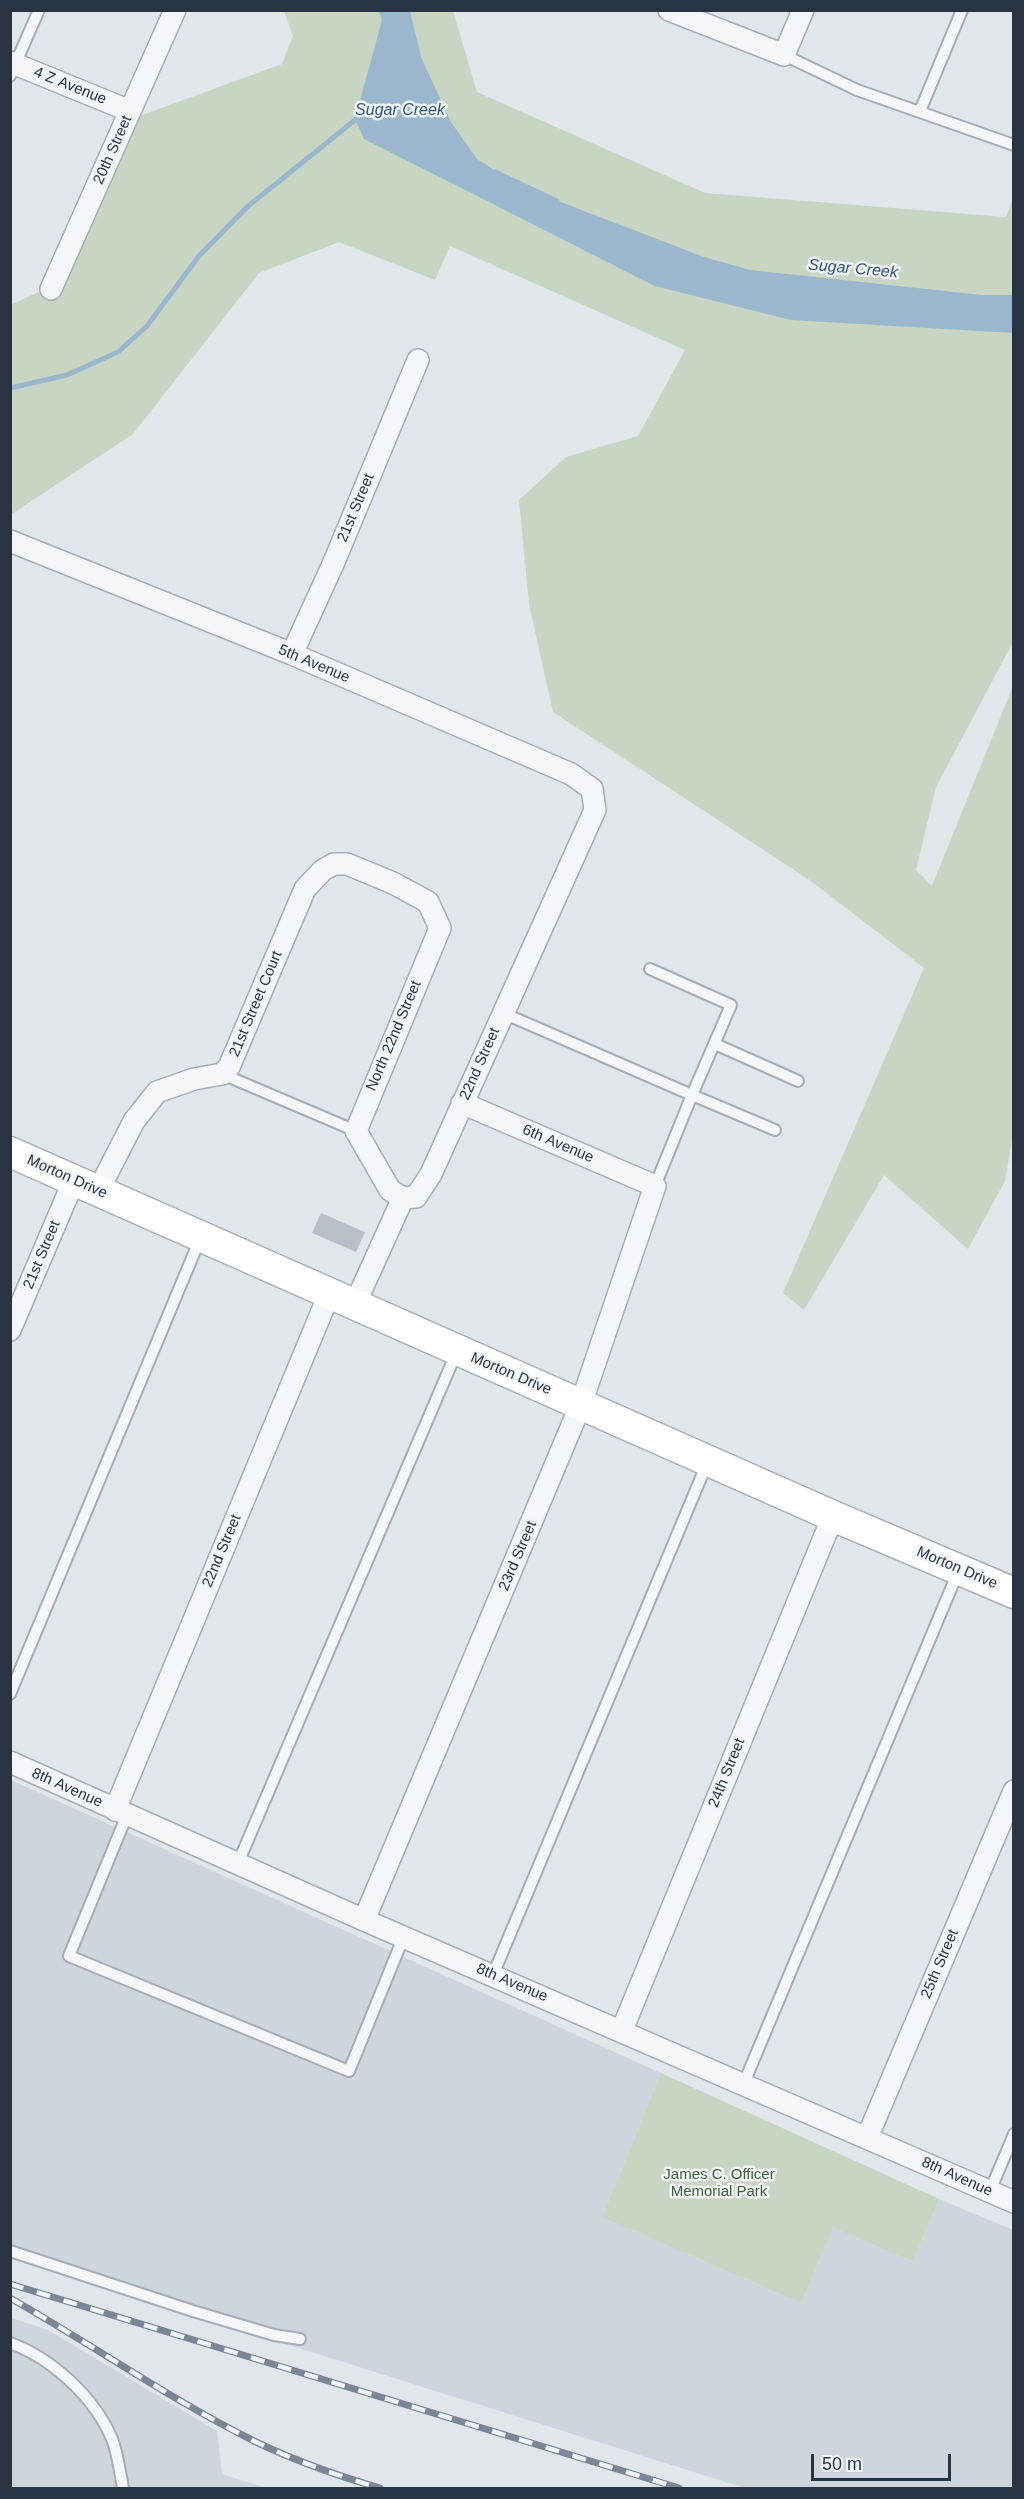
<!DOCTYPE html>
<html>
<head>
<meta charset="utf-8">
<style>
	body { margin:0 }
	#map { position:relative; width:1024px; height:2499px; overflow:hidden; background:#e1e6eb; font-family:Arial,sans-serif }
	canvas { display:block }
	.frame { position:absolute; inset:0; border:12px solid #283444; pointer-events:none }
	.scale { position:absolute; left:811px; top:2454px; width:140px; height:27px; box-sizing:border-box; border:3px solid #283444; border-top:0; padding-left:8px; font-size:18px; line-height:21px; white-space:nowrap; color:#283444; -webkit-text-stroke:4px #f1f4f8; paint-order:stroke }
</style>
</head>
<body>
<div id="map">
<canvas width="1024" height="2499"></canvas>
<div class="frame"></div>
<div class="scale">50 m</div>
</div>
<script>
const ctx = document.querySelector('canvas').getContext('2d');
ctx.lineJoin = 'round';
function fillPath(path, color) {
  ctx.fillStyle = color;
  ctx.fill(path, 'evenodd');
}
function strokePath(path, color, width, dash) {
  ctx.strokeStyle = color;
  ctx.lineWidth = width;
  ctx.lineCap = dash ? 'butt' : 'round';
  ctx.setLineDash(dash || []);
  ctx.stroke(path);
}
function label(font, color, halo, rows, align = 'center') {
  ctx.font = font + ' Arial,sans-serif';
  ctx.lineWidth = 5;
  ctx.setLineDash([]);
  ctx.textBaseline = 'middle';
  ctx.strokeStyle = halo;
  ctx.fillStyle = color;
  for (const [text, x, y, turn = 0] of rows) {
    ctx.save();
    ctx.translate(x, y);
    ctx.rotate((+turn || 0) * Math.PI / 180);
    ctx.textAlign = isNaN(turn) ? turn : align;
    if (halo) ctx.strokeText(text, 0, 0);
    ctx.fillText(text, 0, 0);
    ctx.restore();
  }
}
fillPath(new Path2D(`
	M11,1780L661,2073L602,2217L801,2303L833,2226L913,2262L939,2199L1013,2230V2488H745L11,2258Z
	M11,2318L48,2330L217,2431L222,2474L266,2488H11Z`), '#cfd5dd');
fillPath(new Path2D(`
	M284,11H453L477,92L705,193L1006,217L1013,198V642L936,787L916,870L932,886L1013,686V1134L1005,1181L968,1249L884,1175L804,1310L783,1293L924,968L811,881L553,712L529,604L519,500L566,457L638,436L685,350L450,246L435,280L339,242L259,273L133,434L10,515V305L61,282L134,118L282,64L293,36Z
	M661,2073L939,2199L913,2262L833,2227L801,2303L602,2217Z`), '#c8d5c2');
fillPath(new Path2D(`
	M379,11H410L421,57L451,122L477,159L519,186L704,257L750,270L982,295H1013V333L791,320L655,286L364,139L355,119L382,20Z`), '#9ab7cd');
strokePath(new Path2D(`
	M495,172L557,201
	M10,388L67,375L118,352L147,326L199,256L247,207L360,116`), '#9ab7cd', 5);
fillPath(new Path2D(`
	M321,1213L365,1232L356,1252L312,1233Z`), '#b8bfc9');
const lane = new Path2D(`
	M784,55L857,90L1014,145
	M10,76L39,10
	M920,111L962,10
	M650,969L731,1005L692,1095L775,1130
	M503,1013L692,1095L655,1186
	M715,1044L798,1081
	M222,1074L356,1131
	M10,1694L200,1239
	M127,1815L69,1956L349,2071L404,1936
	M238,1863L457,1351
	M493,1975L708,1461
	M744,2083L958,1572
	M990,2191L1014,2134
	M10,2251L193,2311L274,2335L300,2339
	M10,2343C52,2358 95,2398 112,2439C118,2454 120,2473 123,2488`);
const street = new Path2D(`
	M669,10L784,55L803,10
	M10,62L130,111
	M51,289L175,10
	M10,541L292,654L571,774L592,789L595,810L431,1174L416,1197L403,1198L355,1304
	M292,654L334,562L418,360
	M98,1191L134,1121L157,1092L194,1079L222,1074L229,1067L305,889L323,870L334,864H347L393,883L428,902L440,928L356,1131L390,1190L403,1198
	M10,1330L74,1180
	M10,1762L364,1920L1014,2202
	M115,1810L330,1292
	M364,1920L581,1404L655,1186L462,1103
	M622,2030L833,1516
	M867,2138L1014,1791`);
const secondary = new Path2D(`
	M10,1152L833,1516L1014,1593`);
strokePath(lane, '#a6adb6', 14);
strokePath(street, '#a6adb6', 24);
strokePath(secondary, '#a6adb6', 33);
strokePath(lane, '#f4f6f9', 10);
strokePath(street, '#f4f6f9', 21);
strokePath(secondary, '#fff', 30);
const rail = new Path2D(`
	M10,2284L679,2488
	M10,2298C93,2345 171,2400 256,2442C296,2461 338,2476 380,2488`);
strokePath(rail, '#7a8695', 7);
strokePath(rail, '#f1f4f8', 4.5, [14]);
label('15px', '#283444', '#f1f4f8', [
	["4 Z Avenue",70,86,22],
	["20th Street",113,150,-66],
	["21st Street",356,508,-67],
	["5th Avenue",314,664,23],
	["21st Street Court",256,1004,-67],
	["North 22nd Street",394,1036,-67],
	["22nd Street",480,1064,-66],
	["6th Avenue",558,1144,23],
	["Morton Drive",67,1177,24],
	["21st Street",42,1255,-67],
	["Morton Drive",511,1374,23],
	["22nd Street",222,1551,-67],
	["23rd Street",518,1556,-67],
	["Morton Drive",957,1568,23],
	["24th Street",727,1773,-68],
	["8th Avenue",67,1788,24],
	["25th Street",940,1964,-67],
	["8th Avenue",512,1983,23],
	["8th Avenue",957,2177,24]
]);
label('15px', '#406035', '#f1f4f8', [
	["James C. Officer",719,2175],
	["Memorial Park",719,2192]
]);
label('italic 16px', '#2f577b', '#f1f4f8', [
	["Sugar Creek",400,111],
	["Sugar Creek",853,269,5]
]);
</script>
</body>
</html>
